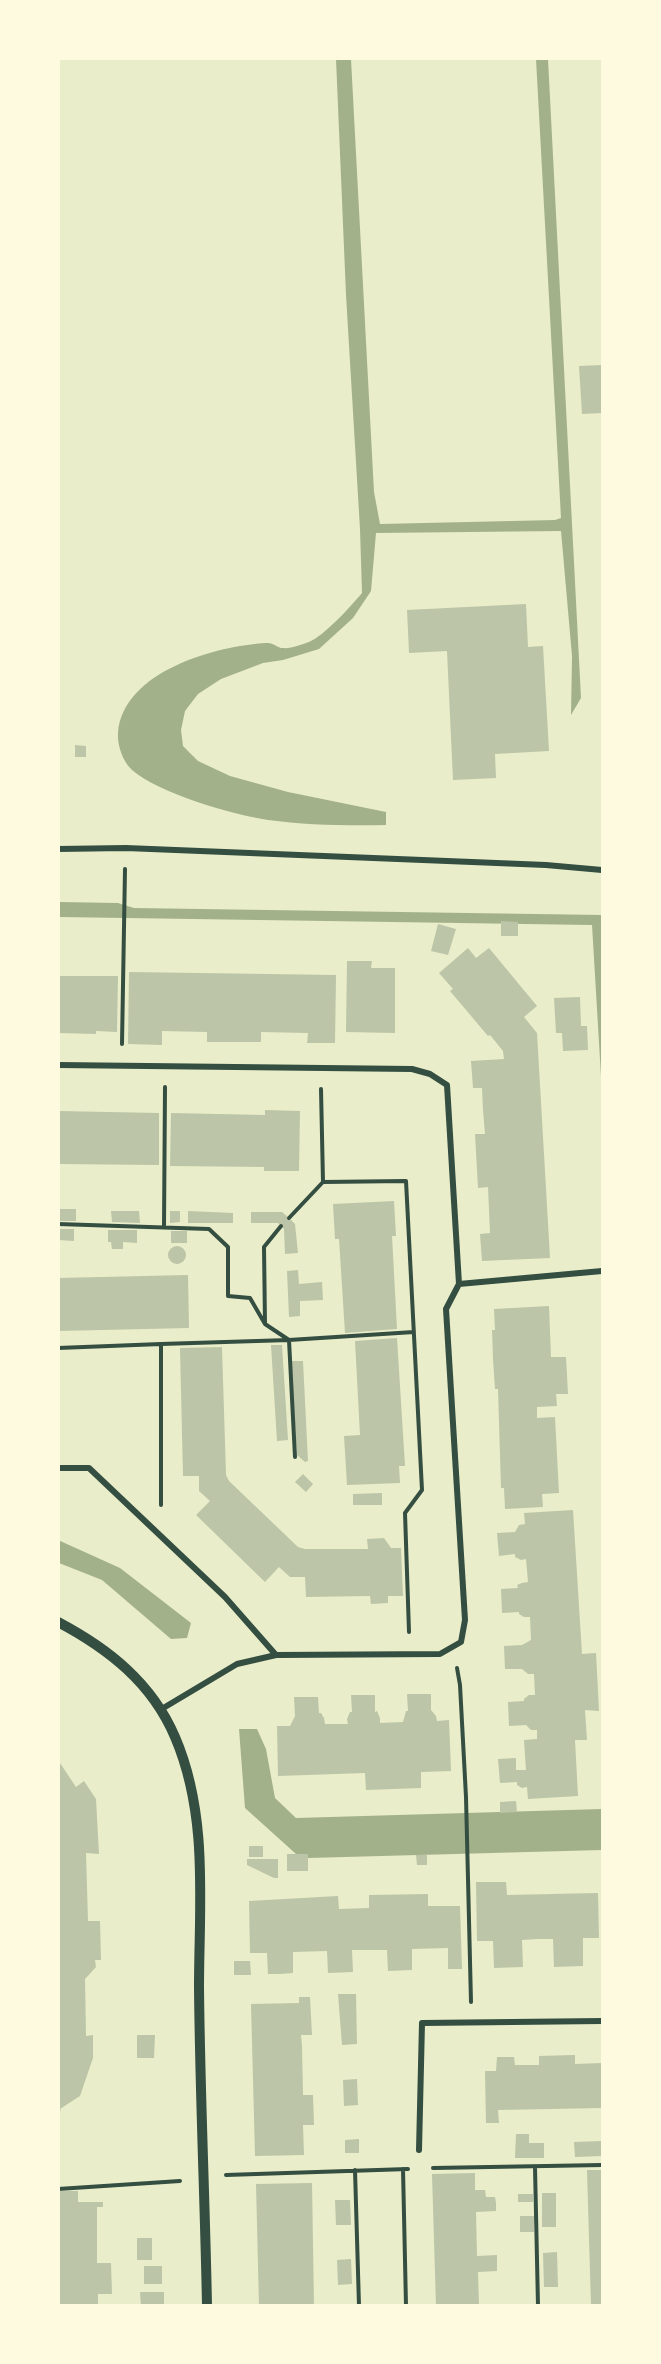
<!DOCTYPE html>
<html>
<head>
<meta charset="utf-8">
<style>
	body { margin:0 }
	#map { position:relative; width:661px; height:2364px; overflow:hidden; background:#e9edc9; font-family:"Playfair Display",serif }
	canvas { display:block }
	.frame { position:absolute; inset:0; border:60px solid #fefae0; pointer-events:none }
</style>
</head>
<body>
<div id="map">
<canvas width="661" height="2364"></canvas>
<div class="frame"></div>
</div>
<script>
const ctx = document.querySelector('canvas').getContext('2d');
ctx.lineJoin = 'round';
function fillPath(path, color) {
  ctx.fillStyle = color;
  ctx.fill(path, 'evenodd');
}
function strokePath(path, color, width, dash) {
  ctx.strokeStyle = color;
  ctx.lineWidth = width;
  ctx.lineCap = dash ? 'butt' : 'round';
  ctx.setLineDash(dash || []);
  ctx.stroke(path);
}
fillPath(new Path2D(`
	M336,59H351L374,492L380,524L555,520L561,518L536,59H548L581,698L571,715L572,656L561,531L376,533L371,591L353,618L319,649L283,660L263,663L221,679L198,694L185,711L181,730L183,746L198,761L230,776L288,792L386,812V825C348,826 306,825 268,820C233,815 158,793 132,770C123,762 117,745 118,733C123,671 216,646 266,643C273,642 277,648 283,648C290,649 303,644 309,642C324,636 351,606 362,593L360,529L346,295Z
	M59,902L118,903L134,908L602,915V1093L592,925L59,917Z
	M58,1540L120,1568L191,1623L187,1638L171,1639L102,1580L59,1563Z
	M239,1729H257L266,1749L275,1798L296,1818L602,1809V1850L308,1858L307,1854H296L245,1808Z`), '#a3b18a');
fillPath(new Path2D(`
	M602,365V413L582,414L579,366Z
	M526,604L528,647L543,646L549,751L495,754L496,778L453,780L447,651L409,653L407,610Z
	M75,745L86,746V757H75Z
	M501,921L518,922V936H501Z
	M438,924L456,929L448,955L431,951Z
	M468,948L476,958L489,948L537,1006L524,1017L537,1033L550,1258L482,1261L480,1234L490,1233L488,1187L478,1188L475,1134H485L483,1110L482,1088H473L471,1061L504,1059L503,1051L490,1035L488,1036L450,991L453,989L439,973Z
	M347,961H372L371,968H395V1033L346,1032Z
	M129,972L336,975L335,1043H307L308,1033L261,1032V1042H207V1032L162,1031V1045L128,1044Z
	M58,976H118L117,1032L96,1031V1034L58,1033Z
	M580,997L581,1026H587L588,1050L563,1051L562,1033H556L554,998Z
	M265,1110L300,1111L299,1171H264V1167L170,1166L171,1113L265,1115Z
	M58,1111L159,1113V1165L58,1164Z
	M394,1201L396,1236H392L397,1329L345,1333L339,1239H335L333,1204Z
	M58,1209H76V1221H58Z
	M111,1211H139L140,1223L112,1222Z
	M170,1211H180V1222L170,1223Z
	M188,1211L233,1213V1223H188Z
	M251,1212H282L289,1218L295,1224L298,1253L285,1254L284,1229L278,1223H251Z
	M58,1229H74V1241L58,1240Z
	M108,1230H137V1243L123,1242V1249H112L111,1242H108Z
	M171,1231H187V1243H171Z
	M168 1255a9 9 0 1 1 18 0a9 9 0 1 1-18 0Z
	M298,1270L299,1284L322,1282L323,1300L300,1301V1316L289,1317L287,1271Z
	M188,1275L189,1328L58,1331V1278Z
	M549,1306L551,1357H566L568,1394H556L557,1406L537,1407V1418L555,1417L559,1493L542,1494L543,1507L505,1509L504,1488H501L498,1389H495L493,1359L492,1330H495L494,1309Z
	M397,1338L405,1466H399L400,1483L347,1485L344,1436L360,1435L355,1341Z
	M271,1345H282L288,1440L277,1441Z
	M222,1347L226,1475L229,1481L298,1547L305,1549H368L367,1539L384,1538L391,1548H401L403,1596H388V1603L371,1604L370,1596L306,1597L305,1577H290L279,1567L265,1582L196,1515L210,1501L199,1491V1476H183L180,1348Z
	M291,1361H303L308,1461L305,1462L297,1455Z
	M303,1474L313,1484L306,1492L295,1482Z
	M382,1493V1505H353V1494Z
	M573,1510L582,1654L596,1653L599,1711L585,1710L587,1740H575L578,1796L528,1799L527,1787L522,1788L517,1785V1782L500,1783L498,1759L516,1758V1770H526L524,1740L537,1739V1730H531L526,1725L509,1726L508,1702L524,1701V1699L529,1695H535L534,1674H528L522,1669H505L504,1646L522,1645L531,1640L530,1617H524L519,1614V1612L502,1613L501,1589L518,1588L517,1585L522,1583L528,1582L526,1559L521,1560L515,1557V1554L499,1556L497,1533L515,1532L519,1525L525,1524L524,1513Z
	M407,1694H431V1710L436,1716L437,1721L449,1720L451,1771L421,1772V1788L366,1790L365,1773L278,1776L277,1726H290L295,1716L294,1697H318L319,1713H321L324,1718L325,1724H348L347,1719L350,1712H352L351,1695H375V1712L377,1711L380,1718V1723L403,1722L406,1711H408Z
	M58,1760L76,1787L84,1781L96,1799L99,1854L86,1853L88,1921H100L101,1960H95L96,1967L85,1979L86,2036L93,2035V2058L80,2096L60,2109L61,2110L59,2112L60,1941Z
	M516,1801L517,1812L500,1813V1802Z
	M249,1846H263V1857H249Z
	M287,1854H308V1871H287Z
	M416,1855H427V1865H417Z
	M247,1859H278V1878H274L247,1865Z
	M476,1882H506L507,1895L598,1893L599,1938H583V1966L554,1967L553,1939H538L522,1940L523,1967L494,1968L493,1941H477Z
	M428,1894V1906H460L462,1969H448V1948L412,1949V1970L388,1971L387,1950H352L353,1972L328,1973L327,1951L293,1952V1973L280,1974H268L267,1953H250L249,1901L338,1896L339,1909L369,1908V1895Z
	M234,1961H250L251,1975H234Z
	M338,1994H356L357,2044L342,2045Z
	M299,1997H310L312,2035H301L302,2046L303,2095H313L314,2125H303L304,2155L255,2156L251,2004L299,2003Z
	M137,2035H155L154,2058H137Z
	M575,2055V2064L602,2063V2108L498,2110L499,2123H486L485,2071H496L497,2057H514L515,2065H539V2056Z
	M357,2079L358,2105L344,2106L343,2080Z
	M516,2134H529V2143H544V2158H515Z
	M359,2139V2153H345V2140Z
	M602,2141V2156L575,2157L574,2142Z
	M587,2170H602V2306H591Z
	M475,2173V2190H485L486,2197H495L496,2203V2211L476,2212L477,2256L497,2255V2271L478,2272L479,2306H436L432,2174Z
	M312,2183L314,2306H259L256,2184Z
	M59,2191H78V2202H103V2207H97V2263H111L112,2294H98V2306H58Z
	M542,2193H556V2227H542Z
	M518,2194H533V2202H518Z
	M335,2200H350L351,2225H336Z
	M520,2216H534V2232H520Z
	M137,2238H152V2260H137Z
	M557,2252L558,2287H544L543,2253Z
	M351,2259L352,2284L338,2285L337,2260Z
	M144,2266H162V2284H144Z
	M140,2292H164V2306H141Z`), '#bcc5a7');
strokePath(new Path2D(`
	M122,1044L125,869
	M321,1089L323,1182L406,1181L422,1490L405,1513L409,1632
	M289,1218L323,1182
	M58,1224L209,1229L228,1247V1296L250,1298L265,1324L289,1340L295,1457
	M164,1227L165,1087
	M265,1324L264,1247L281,1226
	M161,1344L289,1340L414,1332
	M58,1348L161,1344V1505
	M457,1668L460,1685L466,1797L471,2002
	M535,2167L538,2306
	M433,2168L602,2165
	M403,2169L406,2306
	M355,2170L359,2306
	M226,2175L408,2169
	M58,2189L180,2181`), '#344e41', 4);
strokePath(new Path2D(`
	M58,849L126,848L546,865L602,870
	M58,1065L412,1069L430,1074L447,1085L459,1284L446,1309L465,1620L461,1642L440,1654L276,1655L237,1664L160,1710
	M459,1284L602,1271
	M58,1468H89L225,1597L276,1655
	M419,2150L422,2023L602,2021`), '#344e41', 6);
strokePath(new Path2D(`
	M58,1622C109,1649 152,1683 175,1737C209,1816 199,1905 199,1988C200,2094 205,2200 207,2306`), '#344e41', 10);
</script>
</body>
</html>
